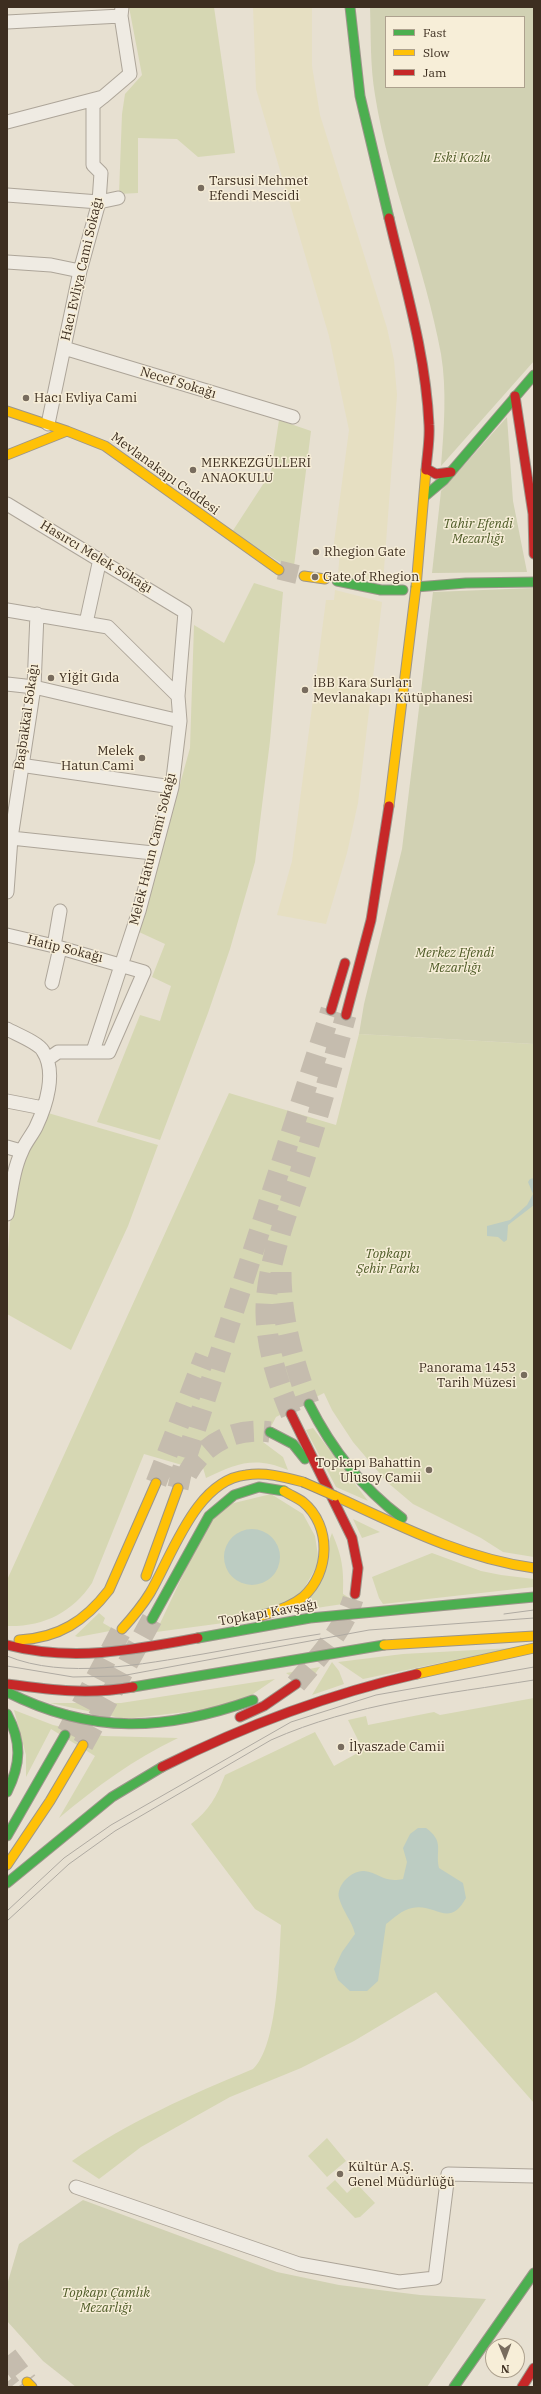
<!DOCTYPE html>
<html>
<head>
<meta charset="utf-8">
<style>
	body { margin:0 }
	#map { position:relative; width:541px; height:2394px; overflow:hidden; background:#e7e0d1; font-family:"IBM Plex Serif",serif }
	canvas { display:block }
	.frame { position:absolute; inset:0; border:8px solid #3d2e20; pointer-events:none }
	.legend { position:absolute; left:385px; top:16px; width:140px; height:72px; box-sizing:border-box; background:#f7eed8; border:1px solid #ada18e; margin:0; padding:5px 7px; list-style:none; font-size:12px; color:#3d2e20 }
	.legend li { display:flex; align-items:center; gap:8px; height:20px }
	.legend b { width:20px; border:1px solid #ada18e }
	.north { position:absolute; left:485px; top:2338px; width:40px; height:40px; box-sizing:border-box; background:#f7eed8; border:1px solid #ada18e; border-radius:50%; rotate:179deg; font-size:11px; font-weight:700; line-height:16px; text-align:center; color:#3d2e20 }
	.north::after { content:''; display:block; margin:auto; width:14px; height:18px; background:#786c5e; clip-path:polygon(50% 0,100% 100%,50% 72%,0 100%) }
</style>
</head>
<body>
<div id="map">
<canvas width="541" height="2394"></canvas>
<div class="frame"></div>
<ul class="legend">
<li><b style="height:5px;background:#4caf50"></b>Fast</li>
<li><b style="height:5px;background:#ffc107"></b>Slow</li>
<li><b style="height:5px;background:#c62828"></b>Jam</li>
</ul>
<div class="north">N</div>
</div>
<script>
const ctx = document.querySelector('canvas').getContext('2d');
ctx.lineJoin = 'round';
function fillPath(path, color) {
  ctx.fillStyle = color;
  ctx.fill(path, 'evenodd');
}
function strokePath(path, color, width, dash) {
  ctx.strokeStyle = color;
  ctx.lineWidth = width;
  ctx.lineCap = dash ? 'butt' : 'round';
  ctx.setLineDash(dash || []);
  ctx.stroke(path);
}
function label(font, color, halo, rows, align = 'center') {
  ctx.font = font + ' "IBM Plex Serif",serif';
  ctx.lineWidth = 3;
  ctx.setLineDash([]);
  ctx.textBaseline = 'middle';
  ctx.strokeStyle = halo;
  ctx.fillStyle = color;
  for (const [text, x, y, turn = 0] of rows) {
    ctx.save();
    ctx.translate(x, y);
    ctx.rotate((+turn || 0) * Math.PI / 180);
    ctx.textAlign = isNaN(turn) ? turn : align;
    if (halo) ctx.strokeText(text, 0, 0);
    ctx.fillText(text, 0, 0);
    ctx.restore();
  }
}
fillPath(new Path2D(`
	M253,7H312V66L320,115L387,328L394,360L397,395L383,583L338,574L340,551L333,550L349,430L329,336L256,89Z
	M335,590L382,602L358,803L347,853L326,924L277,915L292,861L326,600H334Z`), '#e6dfc2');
fillPath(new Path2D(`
	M129,7H214L235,153L198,157L177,139L138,138V193L119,194L122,114L125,94L142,75Z
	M279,420L311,431L294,566L281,563L232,532L271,472Z
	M254,583L283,592L270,741L255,862L230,949L208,1013L160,1140L97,1122L140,1015L160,1021L171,986L152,977L165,944L139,932L190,748L194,625L224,643Z
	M359,1034L534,1044V1557L503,1552L481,1538L413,1504L387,1482L353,1442L332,1410L324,1393L276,1417L263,1442L283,1457L288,1470C255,1456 237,1463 206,1478L201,1461L182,1465L144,1454L92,1583C72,1613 43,1627 7,1626V1580L229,1093L336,1125Z
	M48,1113L158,1145L128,1226L71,1350L7,1314V1265L10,1223L23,1162Z
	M313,1428L368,1501L336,1487L306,1430Z
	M271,1494L303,1514L315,1536L319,1562L296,1603L231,1622L156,1632L206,1526L230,1504Z
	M353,1519L380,1532L362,1538Z
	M332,1533C342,1556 344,1569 343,1594L356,1602L303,1610Z
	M432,1553L481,1571L501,1575L534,1579V1587L383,1604L379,1598L372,1577Z
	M99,1613L105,1618L103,1623L115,1630L78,1637L75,1636Z
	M512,1648L363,1679L338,1662L403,1654Z
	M332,1662L339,1671L344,1684L312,1695Z
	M320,1667L306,1686L286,1673Z
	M275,1679L247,1698L211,1709L125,1719L50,1703H121Z
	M534,1698V2103L436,1992L354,2041L301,2068L230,2097L141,2147L99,2179L72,2161C128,2122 190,2095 253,2069C278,2046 279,1959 281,1925L255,1909L191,1824C209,1811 217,1796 225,1775L315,1732L334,1766L363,1750L348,1720L366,1716L368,1725L434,1712L440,1715Z
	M14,1710L53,1725L103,1736L178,1738C134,1759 96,1787 59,1818L95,1756L51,1729L26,1777V1755Z
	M327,2138L346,2161L327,2177L308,2156Z
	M335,2180L347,2193L357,2184L375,2203L360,2217L355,2218L326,2188Z`), '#d6d7b3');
fillPath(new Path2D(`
	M370,7H534V361L441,466C444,429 447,390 441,354C425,266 389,183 375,95C370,66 371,36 370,7ZM386,17H524V87H386Z
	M507,417L513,501L527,572L432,573L441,491Z
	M534,588V1044L359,1034L364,1004L402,849L433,592Z
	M83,2200L277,2272L339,2285L420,2295L486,2299L427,2387H76L43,2361L7,2321V2285L19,2244Z`), '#d1d1b3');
fillPath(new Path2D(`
	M534,1178V1205L508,1225L507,1240L504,1242L498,1237L487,1236V1226L510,1220L527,1205L533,1194L528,1182L530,1179Z
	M224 1557a28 28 0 1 1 56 0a28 28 0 1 1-56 0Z
	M418,1828H426C445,1842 435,1850 439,1868L463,1883L466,1898C449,1929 436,1903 412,1908C402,1910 394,1918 386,1924L378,1981L367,1991H350L338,1980L334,1969L342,1952L355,1934C352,1921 343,1912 339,1898C336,1885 352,1870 364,1871C380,1873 383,1883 403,1879L407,1862L403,1848L410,1834Z`), '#bcccc2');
strokePath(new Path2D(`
	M279,570L304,576`), '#c5bcae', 19, [19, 10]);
strokePath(new Path2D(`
	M281,1272C281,1318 293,1361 309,1404
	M291,1414C278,1383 267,1349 266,1314C265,1267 288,1212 302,1167C318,1117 332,1066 346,1015
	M187,1474C204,1443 235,1427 270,1432
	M156,1483L205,1356
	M178,1488L181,1474L331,1010
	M296,1684C317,1658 343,1632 353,1599
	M67,1733L122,1629
	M83,1745L152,1619
	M7,2356L27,2382
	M7,2382L11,2387`), '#c5bcae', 21, [21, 10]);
const street = new Path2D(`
	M7,22L121,16
	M7,122L103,97L130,74L121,16L122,7
	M7,195L99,202L118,198
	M7,262L51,265L80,271
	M64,348L293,417
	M48,424L80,271L99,202L101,173L93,165V105L103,97
	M7,504L185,612L178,696L180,721L172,787L139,911L93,1051
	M7,610L108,627L178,696
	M86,623L100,559
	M7,684L34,687L180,721
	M20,765L172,787
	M11,838L153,853
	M7,892L11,838L34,687L37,614
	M7,935L54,946L144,972L109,1052H58L48,1059
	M54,946L60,911
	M52,983L60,948
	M7,1029C16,1034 39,1043 43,1051C57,1072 46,1106 36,1127C32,1135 25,1143 22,1151C13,1170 11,1193 7,1214
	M7,1101L43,1108
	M7,1147L21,1151
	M76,2187L299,2264L399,2282L435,2278L448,2174L534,2176`);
const fast = new Path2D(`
	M350,7L360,96L389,218
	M425,496L444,480L534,375
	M337,581L381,590H403
	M416,587L466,583L534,582
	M309,1404C332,1450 361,1487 402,1518
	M270,1432L293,1444L305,1459
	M152,1619L209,1516L234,1495L259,1487L284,1491
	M198,1638L310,1618L534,1597
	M133,1687L384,1645
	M7,1692C92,1735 165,1731 253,1700
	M7,1714C22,1742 21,1764 7,1792
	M7,1836L65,1735
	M7,1883L112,1797L162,1767
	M454,2387L534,2273`);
const slow = new Path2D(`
	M7,411L67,431
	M7,455L67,431L105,446L279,570
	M304,576L325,579
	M389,806L416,587L426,470
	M335,1496C400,1526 462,1558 534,1568
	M146,1576L178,1488
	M261,1616C275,1611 291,1607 303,1597C330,1573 332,1526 303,1502C298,1498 290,1495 284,1491
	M122,1629C132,1618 142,1606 150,1593C172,1556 196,1480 246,1475C266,1472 284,1477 303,1482
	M19,1640C59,1638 85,1621 109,1590L156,1483
	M384,1645L534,1636
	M417,1674L534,1648
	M7,1865L50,1801L83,1745
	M27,2382L32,2387`);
const jam = new Path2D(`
	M389,218C405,286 426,355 429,425C430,440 427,455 426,470
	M515,396L533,514L534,554
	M427,469L436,474L451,472
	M331,1010L345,963
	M346,1015L371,920L389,806
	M291,1414L352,1538L358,1568L355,1594
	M7,1645C72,1662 134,1650 198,1638
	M7,1684C52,1690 88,1695 133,1687
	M240,1717L264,1706L296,1684
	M162,1767C242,1727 329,1694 417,1674
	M522,2387L534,2368`);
strokePath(street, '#ada599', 15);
strokePath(fast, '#9c958a', 11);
strokePath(slow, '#9c958a', 11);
strokePath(jam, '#9c958a', 11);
strokePath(street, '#efebe3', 13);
strokePath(fast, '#4caf50', 9);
strokePath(slow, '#ffc107', 9);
strokePath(jam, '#c62828', 9);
strokePath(new Path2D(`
	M504,1614L534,1610
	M7,1656C65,1680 143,1664 203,1654C242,1647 281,1640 320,1634
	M7,1666L73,1677L121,1676L369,1630L534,1618
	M7,1911L64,1858L111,1825L291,1722L376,1695L534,1667
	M7,1921L69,1864L115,1831L271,1740C354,1703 446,1694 534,1680`), '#afaaa2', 1);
const slowBridge = new Path2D(`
	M303,1482L335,1496`);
strokePath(slowBridge, '#928b80', 11, []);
strokePath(slowBridge, '#ffc107', 9);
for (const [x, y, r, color] of [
	[201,188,4,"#786c5e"],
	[26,398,4,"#786c5e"],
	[193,470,4,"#786c5e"],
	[316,552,4,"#786c5e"],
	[315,577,4,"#786c5e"],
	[51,678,4,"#786c5e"],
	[305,690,4,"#786c5e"],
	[142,758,4,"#786c5e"],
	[524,1375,4,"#786c5e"],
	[429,1470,4,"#786c5e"],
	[341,1747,4,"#786c5e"],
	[340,2174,4,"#786c5e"]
]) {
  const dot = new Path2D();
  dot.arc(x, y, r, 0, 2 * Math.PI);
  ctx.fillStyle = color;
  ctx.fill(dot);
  strokePath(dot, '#f7eed8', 1.5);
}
label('italic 13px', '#4d5a26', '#f7eed8', [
	["Eski Kozlu",462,158],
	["Tahir Efendi",478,524],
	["Mezarlığı",478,539],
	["Merkez Efendi",455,953],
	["Mezarlığı",455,968],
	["Topkapı",388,1254],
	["Şehir Parkı",388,1269],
	["Topkapı Çamlık",106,2293],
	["Mezarlığı",106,2308]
]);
label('13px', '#3d2e20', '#f7eed8', [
	["Tarsusi Mehmet",209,181],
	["Efendi Mescidi",209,196],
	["Hacı Evliya Cami",34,398],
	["MERKEZGÜLLERİ",201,463],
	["ANAOKULU",201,478],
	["Rhegion Gate",324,552],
	["Gate of Rhegion",323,577],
	["Yİğİt Gıda",59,678],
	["İBB Kara Surları",313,683],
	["Mevlanakapı Kütüphanesi",313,698],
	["Melek",134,751,"right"],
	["Hatun Cami",134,766,"right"],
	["Panorama 1453",516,1368,"right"],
	["Tarih Müzesi",516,1383,"right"],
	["Topkapı Bahattin",421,1463,"right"],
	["Ulusoy Camii",421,1478,"right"],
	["İlyaszade Camii",349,1747],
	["Kültür A.Ş.",348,2167],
	["Genel Müdürlüğü",348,2182]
], 'left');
label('13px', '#3d2e20', '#f7eed8', [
	["Hacı Evliya Cami Sokağı",82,269,-77],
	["Necef Sokağı",178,383,17],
	["Mevlanakapı Caddesi",165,474,36],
	["Hasırcı Melek Sokağı",96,557,31],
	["Başbakkal Sokağı",27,717,-82],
	["Melek Hatun Cami Sokağı",153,849,-76],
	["Hatip Sokağı",65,949,14],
	["Topkapı Kavşağı",268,1613,-10]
]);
</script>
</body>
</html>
